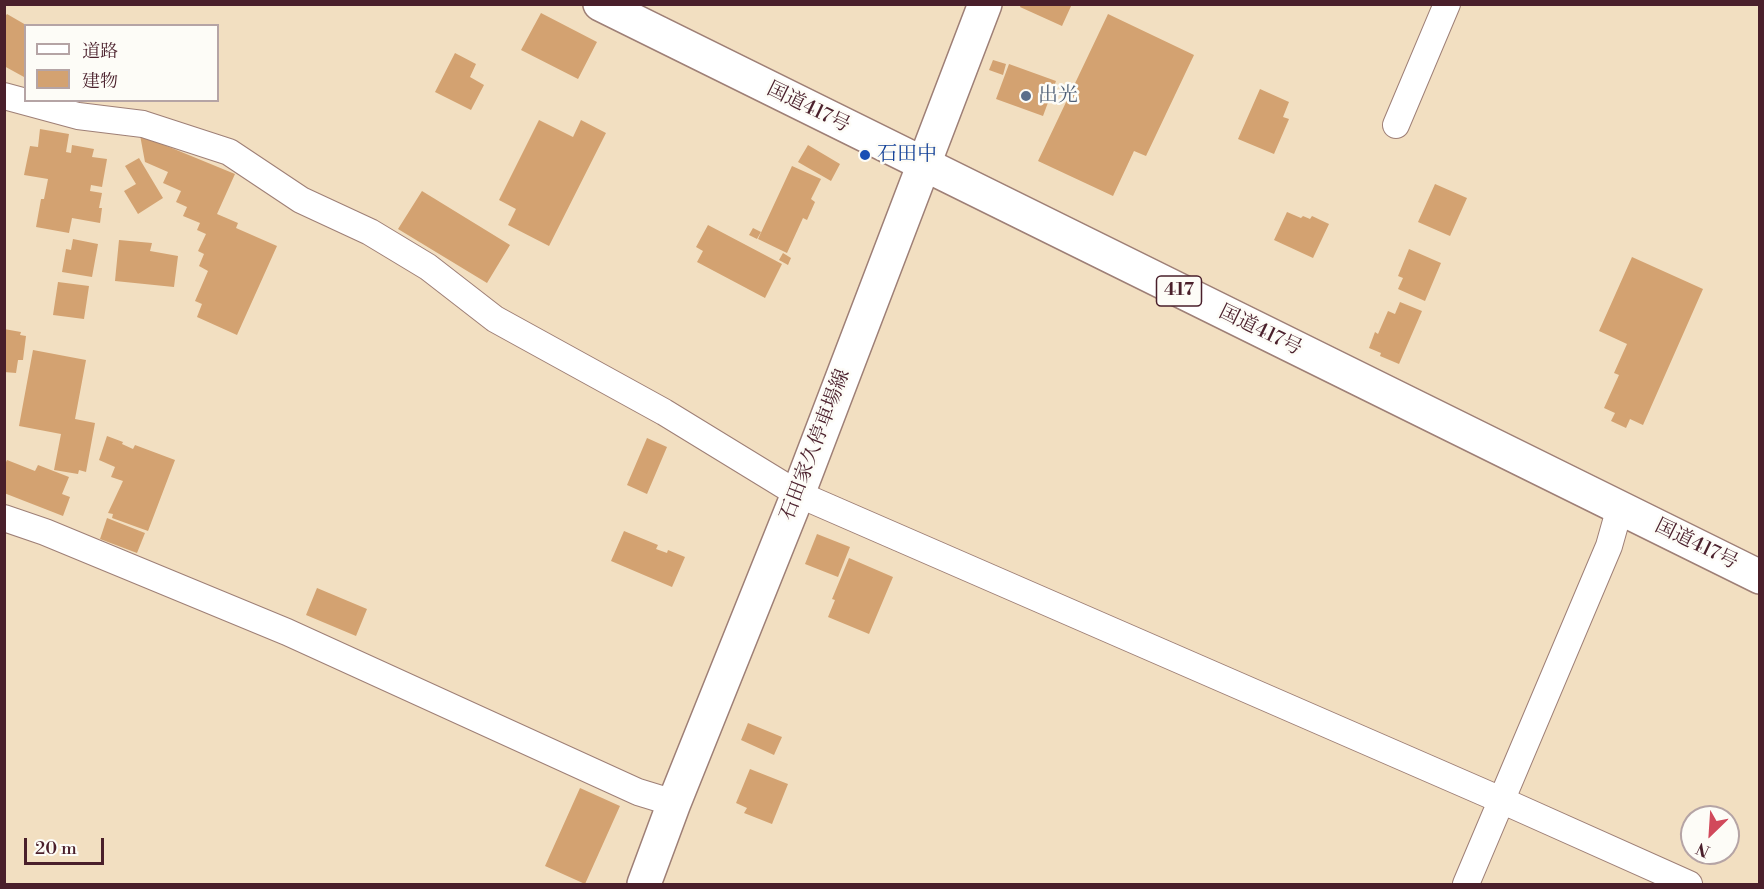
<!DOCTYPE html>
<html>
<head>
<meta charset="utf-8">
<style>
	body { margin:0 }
	#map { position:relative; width:1764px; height:889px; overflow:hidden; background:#f2dfc1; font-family:"Libre Bodoni","Noto Serif JP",serif }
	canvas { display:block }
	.frame { position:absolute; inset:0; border:6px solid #4a1f2b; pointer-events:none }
	.legend { position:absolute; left:24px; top:24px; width:195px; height:78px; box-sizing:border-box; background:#fdfcf7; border:2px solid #b5a4a5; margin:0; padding:8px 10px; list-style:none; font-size:18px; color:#4a1f2b }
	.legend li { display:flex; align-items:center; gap:12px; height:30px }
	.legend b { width:30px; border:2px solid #b5a4a5 }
	.north { position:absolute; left:1680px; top:805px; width:60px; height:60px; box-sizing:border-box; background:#fdfcf7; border:2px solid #b5a4a5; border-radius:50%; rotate:205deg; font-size:16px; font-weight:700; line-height:24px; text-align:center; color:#4a1f2b }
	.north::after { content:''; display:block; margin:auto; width:21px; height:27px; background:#d1495b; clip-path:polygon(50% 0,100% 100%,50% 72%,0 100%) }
	.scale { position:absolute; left:24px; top:838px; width:80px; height:27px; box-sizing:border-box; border:3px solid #4a1f2b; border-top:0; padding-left:8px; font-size:18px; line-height:21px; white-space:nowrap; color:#4a1f2b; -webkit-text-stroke:4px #fdfcf7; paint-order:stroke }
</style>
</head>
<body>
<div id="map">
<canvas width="1764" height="889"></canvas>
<div class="frame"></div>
<ul class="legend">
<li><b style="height:8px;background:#fff"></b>道路</li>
<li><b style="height:16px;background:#d3a271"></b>建物</li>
</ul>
<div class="north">N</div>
<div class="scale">20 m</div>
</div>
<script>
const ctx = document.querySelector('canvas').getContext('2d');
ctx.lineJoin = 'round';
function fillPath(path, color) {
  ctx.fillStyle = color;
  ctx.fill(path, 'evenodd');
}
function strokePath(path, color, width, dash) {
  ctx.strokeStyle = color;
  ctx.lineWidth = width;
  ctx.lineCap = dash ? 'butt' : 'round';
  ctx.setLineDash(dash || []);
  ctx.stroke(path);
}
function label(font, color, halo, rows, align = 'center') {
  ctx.font = font + ' "Libre Bodoni","Noto Serif JP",serif';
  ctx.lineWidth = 5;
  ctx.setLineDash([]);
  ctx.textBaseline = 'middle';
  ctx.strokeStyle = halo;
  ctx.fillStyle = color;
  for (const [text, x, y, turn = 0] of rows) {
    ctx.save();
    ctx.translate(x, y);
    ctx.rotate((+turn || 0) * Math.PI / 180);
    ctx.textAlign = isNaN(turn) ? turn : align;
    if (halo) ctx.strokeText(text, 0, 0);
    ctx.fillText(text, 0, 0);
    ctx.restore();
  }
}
fillPath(new Path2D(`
	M1021,4H1072L1062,26L1020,7Z
	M541,13L597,42L578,79L521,50Z
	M7,14L26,25L24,77L4,66V18Z
	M1108,14L1194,55L1146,156L1134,151L1113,196L1038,161Z
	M455,53L476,64L470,77L484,85L471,110L435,92Z
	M993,60L1006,64L1003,75L989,70Z
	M1009,64L1056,81L1043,116L996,99Z
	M1260,89L1289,102L1283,117L1289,119L1274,154L1238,139Z
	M539,120L573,137L581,120L606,133L549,246L508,225L516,209L499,200Z
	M40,129L69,134L66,152L71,153L72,145L94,149L92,157L107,159L102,187L91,185L90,191L102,193L99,208H102L100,223L72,218L69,233L36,227L41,199H44L48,179L24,175L30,146L38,147Z
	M140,135L235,174L217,214L238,223L236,228L277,246L237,335L197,317L202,304L195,301L208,271L199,266L204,254L198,251L206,234L197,230L200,223L183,216L187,207L176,202L181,191L163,183L168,172L145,162Z
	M808,145L840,164L831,181L798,162Z
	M139,158L163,198L138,214L124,191L136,184L125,166Z
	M792,166L821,179L811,199L815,202L807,220L803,218L787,253L758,239Z
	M1435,184L1467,198L1450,236L1418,222Z
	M422,191L510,245L487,283L398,229Z
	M1287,212L1301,218L1303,216L1310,219L1312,216L1329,224L1313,258L1274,240Z
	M708,225L782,264L765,298L697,262L703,251L696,247Z
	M753,228L761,232L757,239L749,235Z
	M73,239L98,244L92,277L62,272L66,249L71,250Z
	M119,240L152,243L150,251L178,256L174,287L115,281Z
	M1409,249L1441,263L1425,301L1398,289L1403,278L1398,276Z
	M783,253L791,258L788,265L779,260Z
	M1632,257L1703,289L1643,425L1630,419L1626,428L1611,421L1615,413L1604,408L1619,375L1614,373L1627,344L1599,331Z
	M58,282L89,286L84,319L53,315Z
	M1400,302L1422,311L1399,364L1380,356L1381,353L1369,348L1375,332L1378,334L1388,311L1395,314Z
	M4,329L21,332L20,335L26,336L23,360H18L16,373L4,372Z
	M33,350L86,360L75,419L95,423L86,472L79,470L78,474L54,470L61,434L19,426Z
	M107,436L123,442L122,444L133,449L135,445L175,460L148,531L112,518L113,514L108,513L123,481L111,477L115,467L99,460Z
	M647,438L667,447L647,494L627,485Z
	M7,460L35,471L38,465L69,477L62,494L70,497L63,516L4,493V466Z
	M107,518L145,533L137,553L100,539Z
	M624,531L658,545L656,549L667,553L668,550L685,557L672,587L611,561Z
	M817,534L850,547L838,577L805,564Z
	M849,558L893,577L869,634L828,617L835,600L832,599Z
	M317,588L367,609L356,636L306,615Z
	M748,723L782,737L774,755L741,740Z
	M750,769L788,784L772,824L744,813L747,808L736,803Z
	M580,788L620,806L585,884L545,866Z`), '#d3a271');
const street = new Path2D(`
	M4,96L78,116L143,124L229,152L301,200L370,232L428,267L495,319L664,412L798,494L1501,800L1689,884
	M1396,125L1447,4
	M4,518L45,532L287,632L638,792L674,803
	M1466,884L1609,546L1620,507`);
const secondary = new Path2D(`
	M644,884L674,803L798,494L985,4`);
const highway = new Path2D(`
	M600,4L1760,577`);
strokePath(street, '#9e7f76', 28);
strokePath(secondary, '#9e7f76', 36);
strokePath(highway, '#9e7f76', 36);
strokePath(street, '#fff', 26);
strokePath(secondary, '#fff', 33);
strokePath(highway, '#fff', 33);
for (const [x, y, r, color] of [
	[1026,96,6,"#5c6f8a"],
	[865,155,6,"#1a4fb4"]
]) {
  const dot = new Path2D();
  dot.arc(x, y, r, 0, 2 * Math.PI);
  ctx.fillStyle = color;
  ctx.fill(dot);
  strokePath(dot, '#fdfcf7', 2);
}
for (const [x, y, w] of [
	[1179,291,45]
]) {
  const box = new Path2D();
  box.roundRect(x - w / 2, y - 15, w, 30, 4.5);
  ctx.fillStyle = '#fdfcf7';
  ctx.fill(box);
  strokePath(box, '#4a1f2b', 1.5);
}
label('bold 18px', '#4a1f2b', null, [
	["417",1179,291]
]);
label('20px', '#4e5e75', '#fdfcf7', [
	["出光",1038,96]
], 'left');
label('20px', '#4a1f2b', '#fdfcf7', [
	["国道417号",808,108,26],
	["国道417号",1260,331,26],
	["石田家久停車場線",816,445,-69],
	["国道417号",1696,545,26]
]);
label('20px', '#164399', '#fdfcf7', [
	["石田中",877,155]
], 'left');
</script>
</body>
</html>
